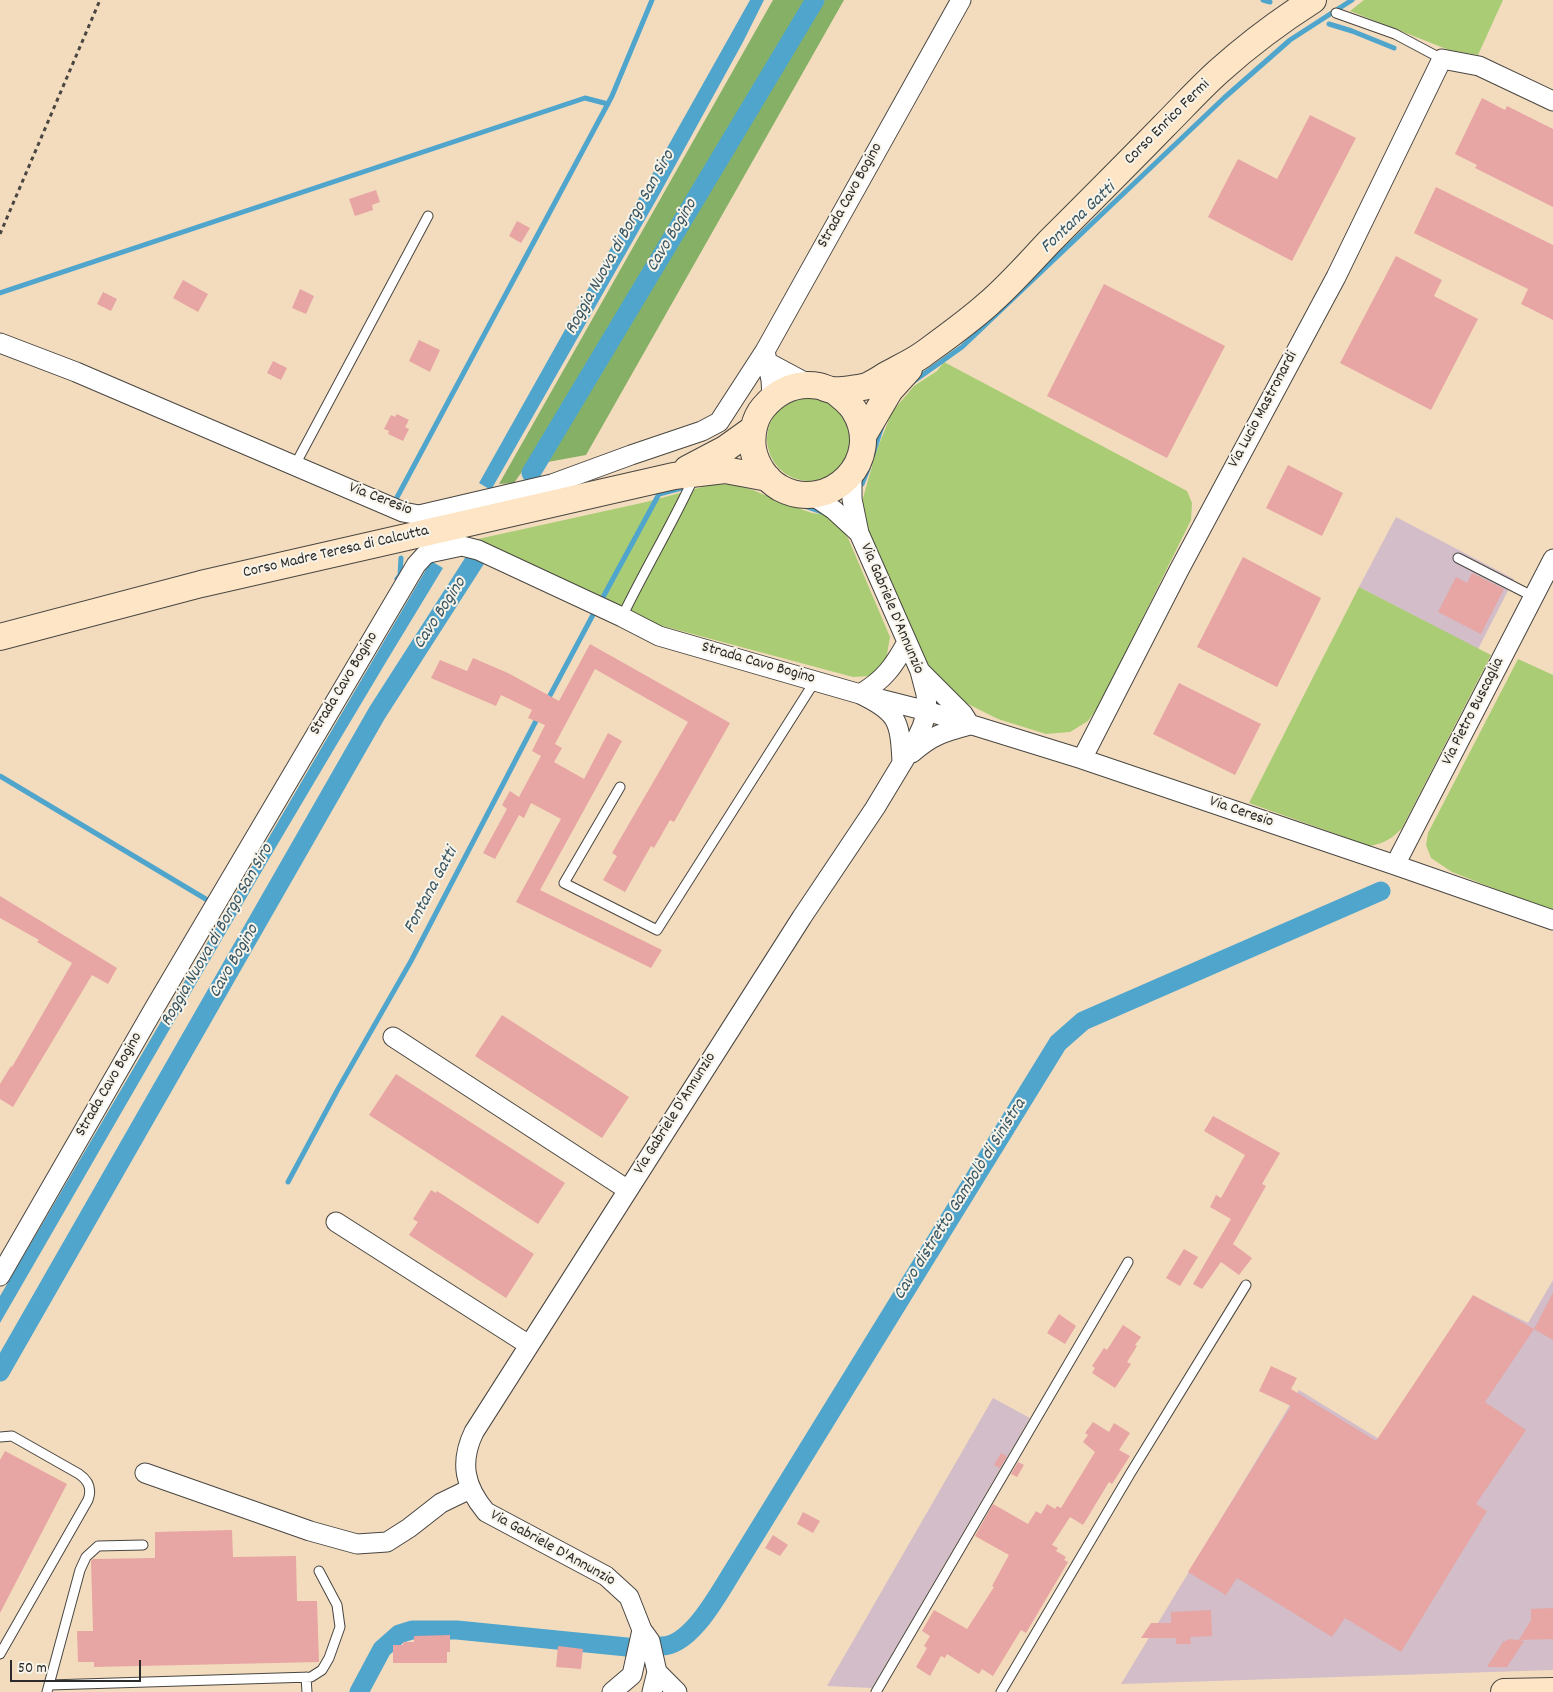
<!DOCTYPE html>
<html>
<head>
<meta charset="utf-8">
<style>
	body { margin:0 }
	#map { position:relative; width:1553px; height:1692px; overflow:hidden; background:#f3dcbe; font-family:Dekko,sans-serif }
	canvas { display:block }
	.scale { position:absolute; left:10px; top:1660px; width:131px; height:22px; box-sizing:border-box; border:2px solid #2b2b2b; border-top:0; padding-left:6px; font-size:15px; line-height:18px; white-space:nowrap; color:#2b2b2b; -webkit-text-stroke:4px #f7f3e8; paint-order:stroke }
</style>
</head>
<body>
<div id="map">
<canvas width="1553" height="1692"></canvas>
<div class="scale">50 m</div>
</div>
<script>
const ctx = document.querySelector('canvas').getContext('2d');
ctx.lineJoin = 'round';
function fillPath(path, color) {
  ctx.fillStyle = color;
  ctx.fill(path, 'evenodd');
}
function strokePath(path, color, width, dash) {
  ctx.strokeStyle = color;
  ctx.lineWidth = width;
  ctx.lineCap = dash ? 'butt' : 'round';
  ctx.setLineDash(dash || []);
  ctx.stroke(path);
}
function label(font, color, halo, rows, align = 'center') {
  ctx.font = font + ' Dekko,sans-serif';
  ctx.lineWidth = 4;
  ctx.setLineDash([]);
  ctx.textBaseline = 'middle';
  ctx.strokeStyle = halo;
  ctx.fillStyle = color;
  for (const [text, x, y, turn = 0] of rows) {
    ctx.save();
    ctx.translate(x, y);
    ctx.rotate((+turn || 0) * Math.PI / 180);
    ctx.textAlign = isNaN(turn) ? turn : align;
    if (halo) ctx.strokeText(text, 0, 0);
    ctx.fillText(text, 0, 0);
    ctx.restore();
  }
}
fillPath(new Path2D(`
	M1396,517L1514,579L1478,649L1359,587Z
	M1553,1280V1670L1121,1684L1299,1390L1379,1439L1474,1296L1528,1323Z
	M993,1398L1030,1418L872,1688L827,1686Z`), '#d2bdc8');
fillPath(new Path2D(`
	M1364,0H1503L1478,55L1449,50L1350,11Z
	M944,362L1187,491L1192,503L1191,520L1100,704L1088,721L1070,732L1046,734L998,719L964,702L944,687L926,661L872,545L861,505L876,452L892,412L914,386L937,371Z
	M767 439a42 42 0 1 1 84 0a42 42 0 1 1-84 0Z
	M730,484L753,490L780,502L812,513L827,515L840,526L848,538L890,637L886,660L870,676L853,677L659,625L623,607L615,610L517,562L478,539L646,502L710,485Z
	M1359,587L1491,655L1402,828C1392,839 1384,843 1370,846L1249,803Z
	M1518,659L1553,675V909L1531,903L1452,872L1431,858L1426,845L1428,833Z`), '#a9cc74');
fillPath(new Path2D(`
	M773,0H844L586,455L526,466L514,483L499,484Z`), '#86b066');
fillPath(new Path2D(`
	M750,0H764L743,42L659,195L491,490L479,483Z
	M431,561L443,568C291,817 146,1070 0,1323V1296Z`), '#50a5cc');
strokePath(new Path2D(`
	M1263,0L1270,2
	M1329,24L1352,31L1394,48
	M0,293L585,98L608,104
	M914,381L962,347L1224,98L1290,40L1352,0
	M873,454L882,426
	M862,484L868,469
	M395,501L612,96L652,0
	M804,506L822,512
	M397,579L400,575L401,558
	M602,599L659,494L682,488
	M547,701L595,611
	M0,776L209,901L211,898
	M288,1182L338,1089L411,961L538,717`), '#50a5cc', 5);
strokePath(new Path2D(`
	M531,473L815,0
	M0,1372L377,713L477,557
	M661,1646C692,1647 721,1589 736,1566L1058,1043L1083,1021L1381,891
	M359,1692L382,1649L399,1634L412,1630H457L627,1647`), '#50a5cc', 19);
fillPath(new Path2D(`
	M1482,98L1505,110L1507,106L1553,129V207L1475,168L1477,165L1455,154Z
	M1310,115L1356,138L1292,261L1208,217L1238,159L1277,179Z
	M1436,187L1553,245V320L1521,304L1528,289L1414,233Z
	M376,190L380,202L372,205L373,210L355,216L349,199Z
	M517,221L530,228L521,243L509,236Z
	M1396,256L1442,280L1434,296L1478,319L1431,410L1340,363Z
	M183,280L208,294L198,312L173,298Z
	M1104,284L1225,346L1167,458L1047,396Z
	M300,289L314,296L306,314L292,308Z
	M103,292L117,299L111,311L97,304Z
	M419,340L440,350L430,372L409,361Z
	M273,361L287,368L281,380L267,373Z
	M397,414L409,420L405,427L409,429L403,441L388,434L389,431L384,429L391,415L395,417Z
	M1288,465L1343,493L1322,536L1266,508Z
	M1243,557L1321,598L1277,687L1197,647Z
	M1472,573L1504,589L1481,634L1438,612L1456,577L1467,583Z
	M590,644L730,723L674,822L670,820L654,848L651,846L625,892L603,880L617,856L612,853L688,722L595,669L555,744L562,748L554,762L584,779L608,733L622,741L540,890L662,950L651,968L516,902L561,819L531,803L524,818L519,815L495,859L483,853L507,809L502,805L510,791L519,797L541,756L532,751L545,725L528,718L532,710L501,695L496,706L431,678L440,660L467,671L473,658L508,673L559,701Z
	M1179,683L1261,724L1235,775L1153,734Z
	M0,896L117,968L108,984L92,975L13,1107L0,1099V1084L11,1066L12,1067L72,963L37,942L39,940L0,918Z
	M502,1015L629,1097L602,1138L475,1056Z
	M396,1074L565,1183L538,1224L369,1115Z
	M1213,1116L1280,1153L1262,1184L1266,1186L1233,1244L1252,1258L1239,1275L1221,1262L1202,1289L1193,1284L1231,1219L1210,1207L1216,1195L1221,1198L1245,1155L1204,1131Z
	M431,1190L436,1193L437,1191L534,1254L506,1298L409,1235L418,1222L413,1219Z
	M1184,1249L1198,1257L1180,1286L1166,1278Z
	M1553,1293V1340L1534,1329Z
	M1473,1295L1534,1329L1485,1402L1526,1430L1476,1504L1487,1511L1401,1652L1345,1618L1332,1637L1237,1578L1226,1595L1188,1572L1291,1406L1259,1391L1271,1366L1297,1378L1291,1389L1376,1441Z
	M1059,1314L1076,1326L1065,1344L1047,1333Z
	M1123,1325L1141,1337L1135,1345L1137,1346L1127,1362L1131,1364L1115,1388L1092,1373L1095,1368L1092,1366L1104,1348L1107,1350Z
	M1093,1422L1109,1432L1114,1423L1130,1433L1119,1450L1130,1456L1112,1484L1109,1482L1083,1525L1070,1517L1052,1545L1058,1548L1056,1551L1066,1557L1064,1560L1068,1562L1026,1633L1021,1630L993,1676L982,1669L979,1674L947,1654L945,1658L941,1656L930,1676L916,1667L927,1648L924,1646L930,1636L922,1631L934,1610L967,1629L994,1587L992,1586L1009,1555L975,1536L993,1504L1028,1524L1036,1511L1041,1514L1047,1504L1055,1509L1057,1506L1061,1508L1095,1452L1083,1442L1088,1435L1085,1433Z
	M5,1451L67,1484L0,1613V1460Z
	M1001,1453L1007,1456L1000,1468L994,1465Z
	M1018,1462L1024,1465L1017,1477L1011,1474Z
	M803,1512L820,1521L813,1533L797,1524Z
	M232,1530L233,1557L296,1556L297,1601H317L319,1662L94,1667V1662H78L77,1631H93L91,1561L93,1559L155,1558V1532Z
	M773,1535L788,1545L780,1556L765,1548Z
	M1553,1608V1639L1519,1640L1531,1620V1609Z
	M1211,1610L1212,1636L1190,1637L1191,1644H1176V1638H1141L1151,1623H1171V1612Z
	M450,1635V1652H447V1663H393V1645H403V1642H414V1636Z
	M1510,1639L1524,1641L1507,1667H1487L1503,1642Z
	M558,1646L583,1649L581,1669L556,1667Z`), '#e7a5a3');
const service = new Path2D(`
	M1336,13L1395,34L1442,59
	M295,465L428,216
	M1458,558L1534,597
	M622,617C645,569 672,525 694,477
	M620,787L564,883L657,930L815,681
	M0,1437L12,1436L79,1474C89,1481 92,1489 88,1500L0,1654
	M306,1677L307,1692
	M49,1685L311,1677L322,1670L329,1658L340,1627L337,1605L319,1571
	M47,1692L80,1570L86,1557L98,1546L143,1545
	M876,1692L1128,1262
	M1001,1692L1130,1474L1246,1285`);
const minor = new Path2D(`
	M0,343L76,372L403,512L419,515L552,484L631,455L702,431L719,422L765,351
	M767,362L810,385
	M772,397L771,380L765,351L961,0
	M812,495L834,510L859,533
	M912,753C932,735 944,732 970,725L963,714L921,672
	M1082,759L1179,570L1336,277L1442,59L1479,66L1553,101
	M902,762C900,721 898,712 860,694C884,680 894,666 907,642
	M1395,865L1553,559
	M393,1037L628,1190
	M336,1222L529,1345
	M0,1276L155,1007L416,565L425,555L429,553L462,546L478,550L622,617L659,636L860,694L927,711L1082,759L1395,865L1553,920
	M145,1473L310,1531L357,1544L387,1542L409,1528L441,1503L470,1489
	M612,1692L632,1675L642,1630
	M652,1692L657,1672
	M677,1692L657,1672L650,1641L642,1630L629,1597L606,1576L486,1512C465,1487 459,1463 474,1432L802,917L875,808L916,740L922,727L927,711L926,694L920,671L859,533L852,499V473`);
const secondary = new Path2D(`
	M833,390C841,396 849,402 854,410C885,459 830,515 780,488C766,480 756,465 753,449C751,435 754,419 763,408C777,391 797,382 819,386C824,387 828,390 833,390C840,391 860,388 867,386C874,383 881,378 888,374C899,368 912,362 922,355C944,339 968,322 988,304C1010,285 1030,262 1050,241C1088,203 1126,165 1164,126C1182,108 1200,88 1219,71C1248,45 1280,21 1313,0
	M863,436L890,390L909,369
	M687,469L725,449L753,429
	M0,637L201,584L674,476L725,470L768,478
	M1504,1692L1553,1691`);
strokePath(service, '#494641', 11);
strokePath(minor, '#494641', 21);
strokePath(secondary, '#494641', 28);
strokePath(new Path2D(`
	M0,234L100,0`), '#494641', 3, [4, 4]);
strokePath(service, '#fff', 9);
strokePath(minor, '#fff', 19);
strokePath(secondary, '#fde5c5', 26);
label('16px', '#2b2b2b', '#f7f3e8', [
	["Corso Enrico Fermi",1168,123,-45],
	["Strada Cavo Bogino",851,196,-61],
	["Via Lucio Mastronardi",1264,410,-62],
	["Via Ceresio",380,500,21],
	["Corso Madre Teresa di Calcutta",336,553,-13],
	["Via Gabriele D'Annunzio",891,609,67],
	["Strada Cavo Bogino",758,664,16],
	["Strada Cavo Bogino",345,684,-59],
	["Via Pietro Buscaglia",1474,712,-63],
	["Via Ceresio",1241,813,19],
	["Strada Cavo Bogino",110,1085,-60],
	["Via Gabriele D'Annunzio",676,1114,-58],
	["Via Gabriele D'Annunzio",552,1549,29]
]);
label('italic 18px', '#385663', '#f7f3e8', [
	["Fontana Gatti",1079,219,-43],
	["Cavo Bogino",673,236,-59],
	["Roggia Nuova di Borgo San Siro",621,243,-61],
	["Cavo Bogino",441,614,-57],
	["Fontana Gatti",432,891,-62],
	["Roggia Nuova di Borgo San Siro",218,936,-60],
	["Cavo Bogino",235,962,-60],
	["Cavo distretto Gambolò di Sinistra",961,1200,-58]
]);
</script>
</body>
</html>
